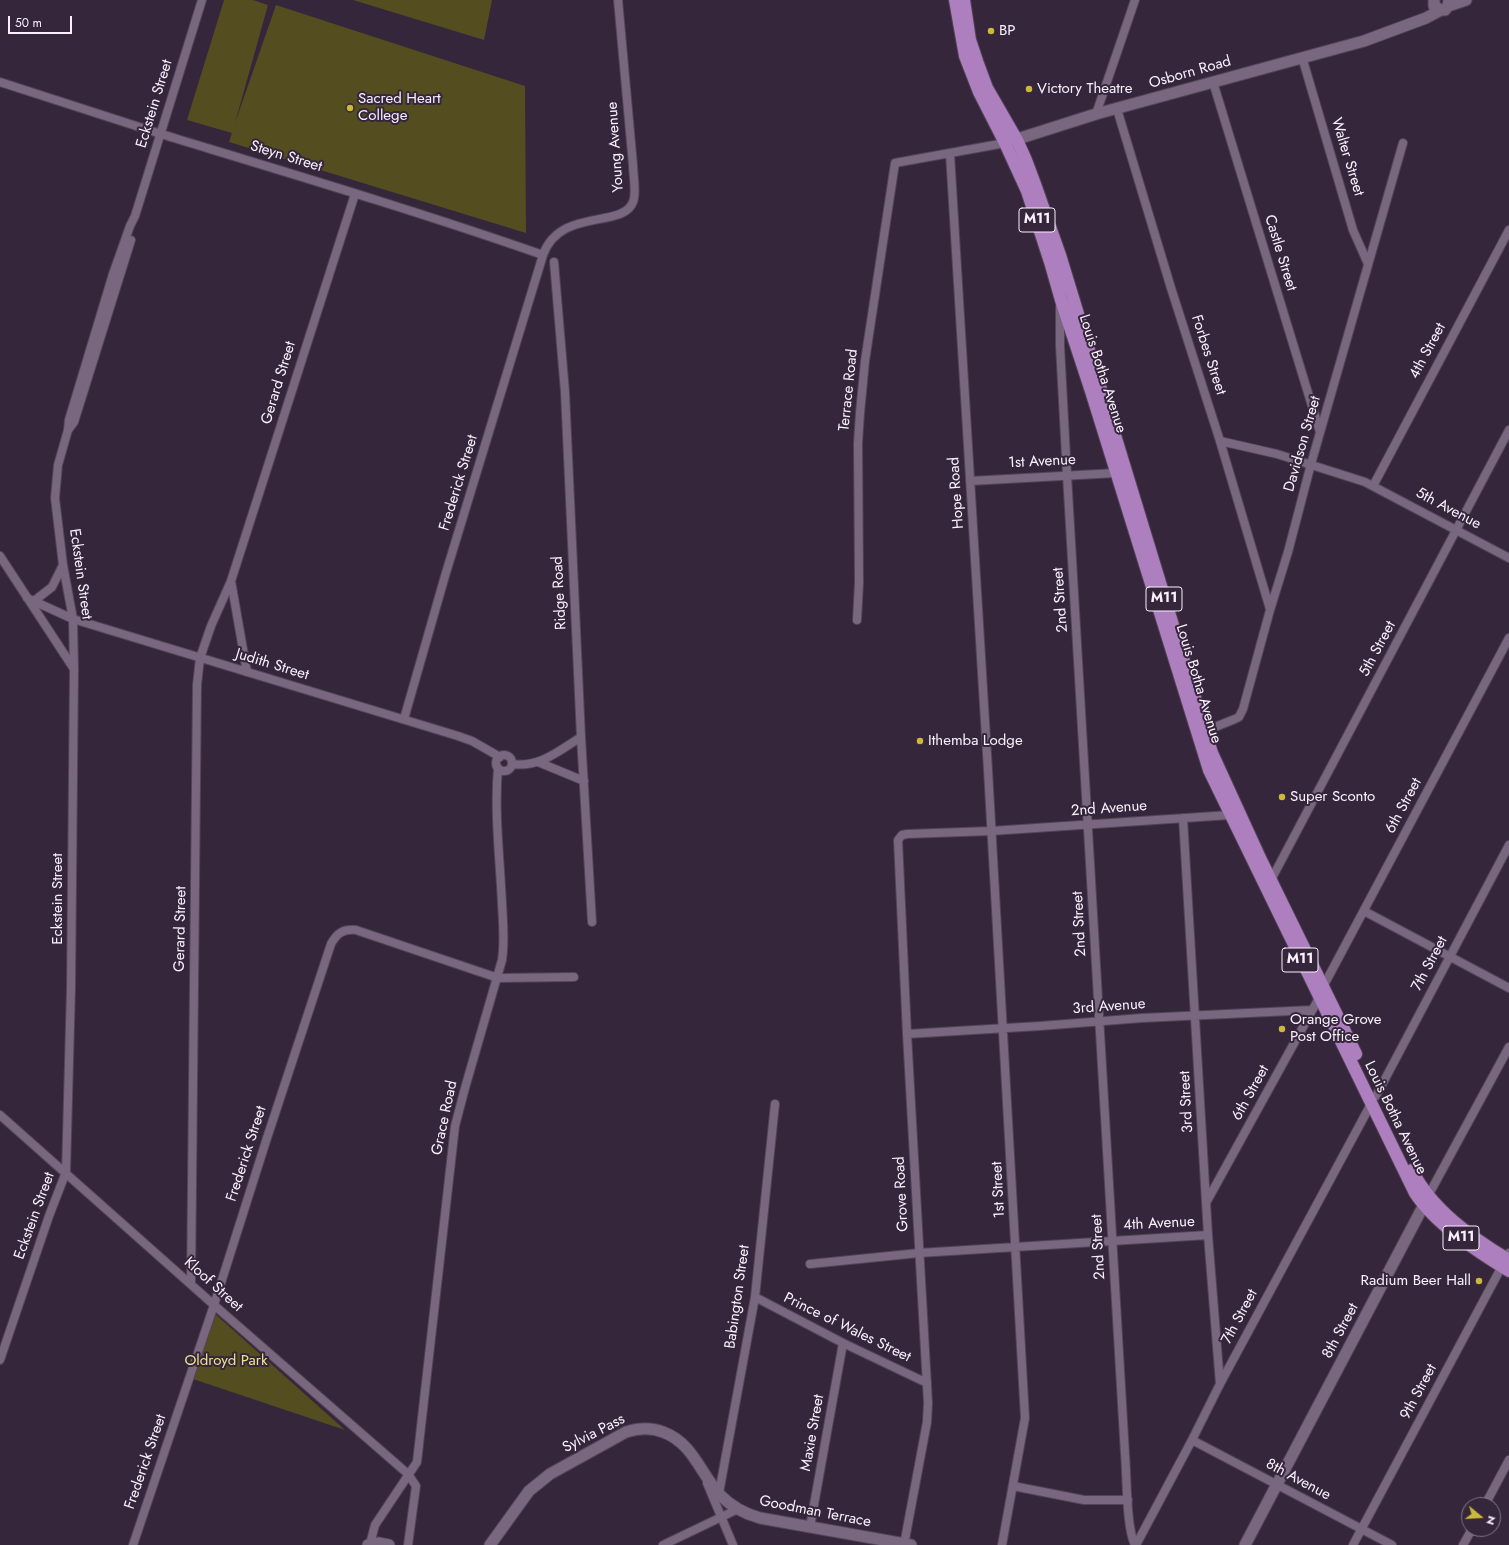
<!DOCTYPE html>
<html>
<head>
<meta charset="utf-8">
<style>
	body { margin:0 }
	#map { position:relative; width:1509px; height:1545px; overflow:hidden; background:#35263b; font-family:Jost,sans-serif }
	canvas { display:block }
	.north { position:absolute; left:1461px; top:1497px; width:40px; height:40px; box-sizing:border-box; background:#35263b; border:1px solid #847789; border-radius:50%; rotate:108deg; font-size:11px; font-weight:700; line-height:16px; text-align:center; color:#faf0fd }
	.north::after { content:''; display:block; margin:auto; width:14px; height:18px; background:#ccb939; clip-path:polygon(50% 0,100% 100%,50% 72%,0 100%) }
	.scale { position:absolute; left:8px; top:16px; width:64px; height:18px; box-sizing:border-box; border:2px solid #faf0fd; border-top:0; padding-left:5px; font-size:12px; line-height:14px; white-space:nowrap; color:#faf0fd; -webkit-text-stroke:3px #35263b; paint-order:stroke }
</style>
</head>
<body>
<div id="map">
<canvas width="1509" height="1545"></canvas>
<div class="north">N</div>
<div class="scale">50 m</div>
</div>
<script>
const ctx = document.querySelector('canvas').getContext('2d');
ctx.lineJoin = 'round';
function fillPath(path, color) {
  ctx.fillStyle = color;
  ctx.fill(path, 'evenodd');
}
function strokePath(path, color, width, dash) {
  ctx.strokeStyle = color;
  ctx.lineWidth = width;
  ctx.lineCap = dash ? 'butt' : 'round';
  ctx.setLineDash(dash || []);
  ctx.stroke(path);
}
function label(font, color, halo, rows, align = 'center') {
  ctx.font = font + ' Jost,sans-serif';
  ctx.lineWidth = 4;
  ctx.setLineDash([]);
  ctx.textBaseline = 'middle';
  ctx.strokeStyle = halo;
  ctx.fillStyle = color;
  for (const [text, x, y, turn = 0] of rows) {
    ctx.save();
    ctx.translate(x, y);
    ctx.rotate((+turn || 0) * Math.PI / 180);
    ctx.textAlign = isNaN(turn) ? turn : align;
    if (halo) ctx.strokeText(text, 0, 0);
    ctx.fillText(text, 0, 0);
    ctx.restore();
  }
}
fillPath(new Path2D(`
	M224,0H253L268,5L235,123L276,5L525,86L526,233L229,142L232,133L187,120Z
	M353,0H492L484,40Z
	M213,1312L345,1430L190,1378Z`), '#544d20');
const street = new Path2D(`
	M1302,57L1353,230L1368,264
	M0,82C54,99 107,117 161,134C289,173 417,211 543,255C560,207 623,229 633,202C637,192 633,176 633,165L618,0
	M1213,82L1320,432
	M1117,109L1171,288L1220,441L1270,609
	M1096,114L1135,0
	M950,154L988,770L1025,1418L1002,1545
	M554,262L565,392L581,737L592,922
	M1060,307V346L1067,475L1125,1454C1127,1476 1126,1527 1135,1545
	M68,430L74,422L131,240
	M1220,441L1277,454L1365,482L1509,558
	M970,481L1116,473
	M1373,486L1509,230
	M0,556L74,669
	M231,581L247,672
	M27,598L73,619L458,736L472,741L500,757
	M34,601L52,587L63,565
	M857,620L859,583L858,443L860,413L865,361L895,163L1005,143
	M404,719L445,576L543,255
	M1205,731L1235,719L1239,717L1243,709L1270,610L1288,552L1311,464L1403,143
	M496 763a8 8 0 1 1 16 0a8 8 0 1 1-16 0Z
	M538,762L584,781
	M512,764C539,768 559,751 581,737
	M1183,818L1208,1235L1220,1384
	M1271,880L1509,430
	M1364,911L1509,988
	M1323,987L1509,638
	M907,1034L1040,1026L1142,1018L1312,1010
	M1376,1096L1509,845
	M0,1115L214,1305L408,1474L416,1486L408,1545
	M1428,1196L1509,1047
	M1207,1201L1319,998
	M810,1264L919,1253L1208,1235
	M191,1284L197,685L200,658L211,626L231,581L355,194
	M755,1297L843,1343L927,1383
	M0,1360L49,1216L66,1172L71,988L74,669L73,619L63,565L55,498L58,465L68,430L69,420L113,274L130,226L135,216L202,0
	M1192,1440L1392,1545
	M707,1483L733,1545
	M1013,1486L1084,1500H1128
	M719,1493L755,1297L775,1104
	M1485,1505L1509,1460
	M810,1527L843,1343
	M370,1544L375,1525L417,1462L455,1126L465,1088L502,960C505,941 503,922 502,904C500,859 494,813 498,768
	M133,1545L214,1305L266,1141L331,944C337,933 343,929 356,930L498,978L574,977
	M663,1545L738,1509
	M904,1545L927,1422L928,1403L907,1034L898,840L902,835L907,834L991,831L1230,815
	M1136,1545L1192,1440L1220,1384L1371,1104
	M1353,1545L1509,1253
	M1463,1545L1472,1529`);
const secondary = new Path2D(`
	M1434,0V6L1441,10H1445L1448,6L1449,0
	M1448,6L1466,0
	M1008,142L1096,114L1364,41L1426,18L1441,10
	M368,1545L379,1543L389,1545
	M490,1545L529,1491L550,1474L626,1432C639,1428 650,1427 663,1432C693,1443 700,1473 720,1495C731,1506 745,1514 760,1518L911,1545
	M1245,1545L1427,1199`);
const primary = new Path2D(`
	M955,0L965,56L979,92L1005,143L1027,191L1051,265L1061,300L1091,391L1209,770L1415,1193C1435,1224 1478,1252 1509,1271
	M964,0L970,40L977,61L987,88L1017,140L1026,160L1035,184L1060,255L1212,753L1260,858L1356,1054
	M1412,1170C1431,1209 1472,1238 1509,1260`);
strokePath(street, '#524457', 10);
strokePath(secondary, '#524457', 13);
strokePath(primary, '#524457', 14);
strokePath(street, '#78677f', 8);
strokePath(secondary, '#78677f', 11);
strokePath(primary, '#ae7fbf', 12);
for (const [x, y, r, color] of [
	[991,31,4,"#ccb939"],
	[1029,89,4,"#ccb939"],
	[350,108,4,"#ccb939"],
	[920,741,4,"#ccb939"],
	[1282,797,4,"#ccb939"],
	[1282,1029,4,"#ccb939"],
	[1479,1281,4,"#ccb939"]
]) {
  const dot = new Path2D();
  dot.arc(x, y, r, 0, 2 * Math.PI);
  ctx.fillStyle = color;
  ctx.fill(dot);
  strokePath(dot, '#35263b', 1.5);
}
for (const [x, y, w] of [
	[1037,220,36],
	[1164,599,36],
	[1300,960,36],
	[1461,1238,36]
]) {
  const box = new Path2D();
  box.roundRect(x - w / 2, y - 12, w, 24, 3);
  ctx.fillStyle = '#35263b';
  ctx.fill(box);
  strokePath(box, '#faf0fd', 1);
}
label('bold 14px', '#faf0fd', null, [
	["M11",1037,220],
	["M11",1164,599],
	["M11",1300,960],
	["M11",1461,1238]
]);
label('15px', '#faf0fd', '#35263b', [
	["BP",999,31],
	["Victory Theatre",1037,89],
	["Sacred Heart",358,99],
	["College",358,116],
	["Ithemba Lodge",928,741],
	["Super Sconto",1290,797],
	["Orange Grove",1290,1020],
	["Post Office",1290,1037],
	["Radium Beer Hall",1471,1281,"right"]
], 'left');
label('15px', '#faf0fd', '#35263b', [
	["Osborn Road",1190,73,-16],
	["Eckstein Street",155,104,-73],
	["Young Avenue",616,147,-94],
	["Steyn Street",286,157,17],
	["Walter Street",1347,157,73],
	["Castle Street",1280,253,73],
	["4th Street",1428,351,-62],
	["Forbes Street",1208,355,72],
	["Louis Botha Avenue",1102,374,72],
	["Gerard Street",279,383,-73],
	["Terrace Road",849,390,-84],
	["Davidson Street",1303,444,-74],
	["1st Avenue",1042,462,-3],
	["Frederick Street",459,483,-73],
	["Hope Road",957,493,-94],
	["5th Avenue",1448,509,28],
	["Eckstein Street",80,574,82],
	["Ridge Road",560,593,-93],
	["2nd Street",1061,600,-94],
	["5th Street",1378,649,-62],
	["Judith Street",272,665,17],
	["Louis Botha Avenue",1198,684,73],
	["6th Street",1404,806,-62],
	["2nd Avenue",1109,809,-4],
	["Eckstein Street",58,899,-90],
	["2nd Street",1080,924,-93],
	["Gerard Street",181,929,-89],
	["7th Street",1430,964,-62],
	["3rd Avenue",1109,1007,-4],
	["6th Street",1251,1093,-61],
	["3rd Street",1187,1102,-93],
	["Grace Road",445,1118,-78],
	["Louis Botha Avenue",1395,1118,64],
	["Frederick Street",247,1154,-72],
	["1st Street",999,1190,-93],
	["Grove Road",902,1194,-93],
	["Eckstein Street",35,1216,-70],
	["4th Avenue",1159,1224,-3],
	["2nd Street",1099,1247,-93],
	["Kloof Street",213,1285,42],
	["Babington Street",738,1297,-82],
	["7th Street",1240,1317,-62],
	["Prince of Wales Street",847,1328,26],
	["8th Street",1341,1331,-62],
	["9th Street",1419,1392,-62],
	["Maxie Street",813,1433,-80],
	["Sylvia Pass",594,1434,-27],
	["Frederick Street",146,1462,-71],
	["8th Avenue",1298,1480,28],
	["Goodman Terrace",815,1512,11]
]);
label('15px', '#efe28b', '#35263b', [
	["Oldroyd Park",226,1361]
]);
</script>
</body>
</html>
